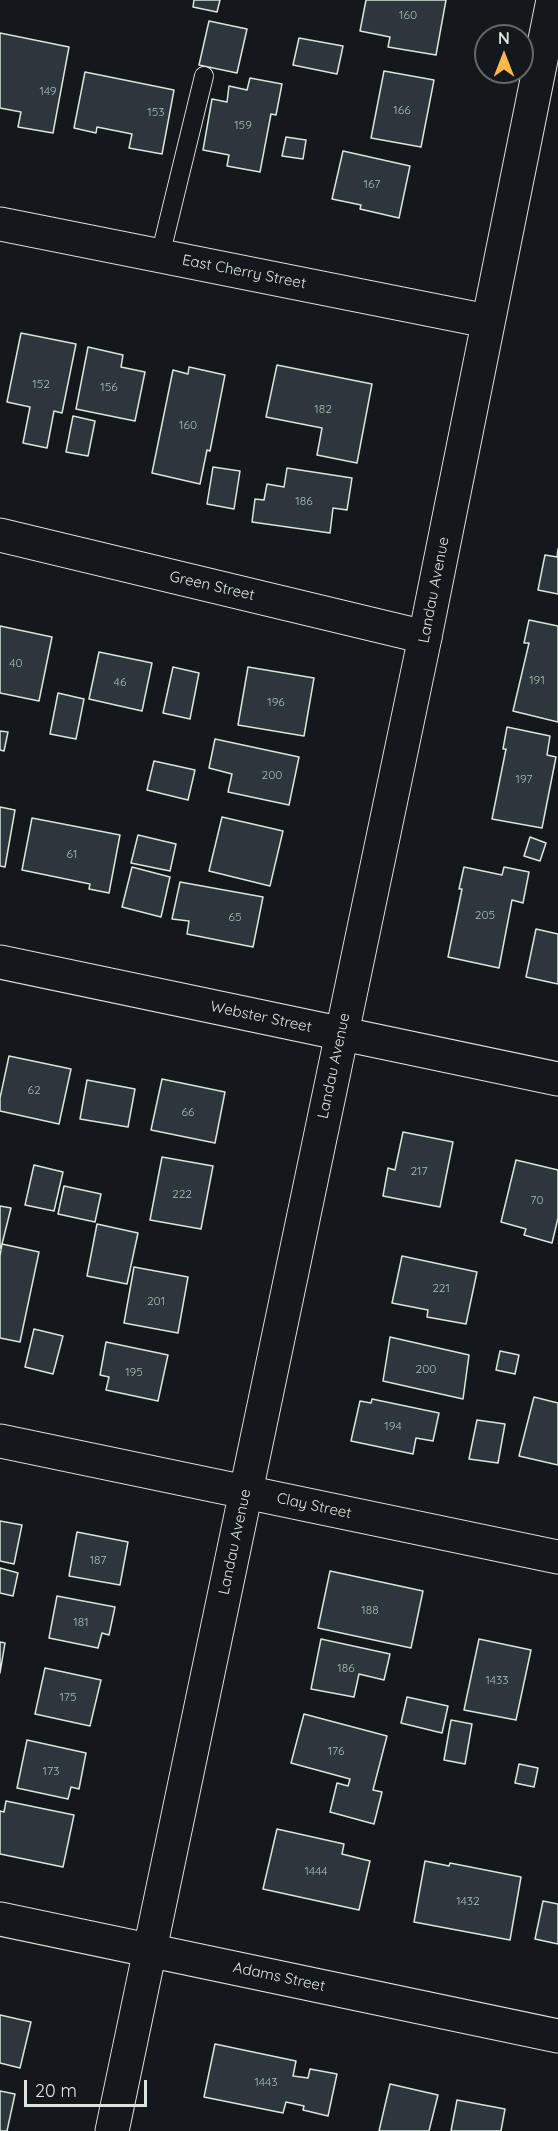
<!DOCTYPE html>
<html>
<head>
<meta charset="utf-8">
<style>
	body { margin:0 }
	#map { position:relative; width:558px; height:2131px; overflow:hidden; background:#14181c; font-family:Quicksand,sans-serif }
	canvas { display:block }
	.north { position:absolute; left:474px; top:24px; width:60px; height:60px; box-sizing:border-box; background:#14181c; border:2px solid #626a69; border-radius:50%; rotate:0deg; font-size:16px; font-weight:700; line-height:24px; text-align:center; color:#d8e6dc }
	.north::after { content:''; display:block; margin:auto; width:21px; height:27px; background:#ffb74d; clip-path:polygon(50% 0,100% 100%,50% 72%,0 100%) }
	.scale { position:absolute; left:24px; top:2080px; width:123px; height:27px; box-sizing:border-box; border:3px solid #d8e6dc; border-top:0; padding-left:8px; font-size:18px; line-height:21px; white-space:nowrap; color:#d8e6dc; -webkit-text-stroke:4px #14181c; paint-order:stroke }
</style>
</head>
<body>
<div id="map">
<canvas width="558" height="2131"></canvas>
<div class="north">N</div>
<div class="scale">20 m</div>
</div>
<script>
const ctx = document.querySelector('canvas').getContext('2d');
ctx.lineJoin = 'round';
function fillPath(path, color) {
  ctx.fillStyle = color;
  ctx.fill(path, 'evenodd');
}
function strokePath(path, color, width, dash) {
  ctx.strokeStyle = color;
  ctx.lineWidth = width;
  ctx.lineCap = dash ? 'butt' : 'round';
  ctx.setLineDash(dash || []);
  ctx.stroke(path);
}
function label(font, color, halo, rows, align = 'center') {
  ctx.font = font + ' Quicksand,sans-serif';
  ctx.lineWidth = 4.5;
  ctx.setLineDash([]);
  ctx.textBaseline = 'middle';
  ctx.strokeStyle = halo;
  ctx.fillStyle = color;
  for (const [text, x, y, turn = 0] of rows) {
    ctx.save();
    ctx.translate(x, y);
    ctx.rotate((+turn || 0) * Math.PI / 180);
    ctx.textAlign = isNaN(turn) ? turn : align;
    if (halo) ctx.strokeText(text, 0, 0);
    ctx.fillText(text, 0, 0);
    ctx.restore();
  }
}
const building = new Path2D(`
	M194,0H220L217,12L193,7Z
	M366,0H446L436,55L388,47L390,37L360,31Z
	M209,21L247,29L237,73L199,65Z
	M0,33L69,47L53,133L18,127L21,112L0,108Z
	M299,38L343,46L337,74L293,65Z
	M384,71L434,80L421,147L371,138Z
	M85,72L174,90L162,154L129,148L132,134L97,127L96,133L74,128Z
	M250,78L282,84L276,115L271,114L260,172L227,166L229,155L203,150L212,99L227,102L229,86L247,90Z
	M286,137L306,140L303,159L282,156Z
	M343,151L410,166L399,218L360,209L361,205L332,199Z
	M21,333L76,344L62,413L54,411L47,448L23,443L30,407L7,402Z
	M88,347L123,355L121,367L145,372L135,421L76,409Z
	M277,365L372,384L357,463L317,455L322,428L266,417Z
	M189,367L225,375L210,451L207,450L200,484L152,473L173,370L188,374Z
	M73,416L95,421L88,456L66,452Z
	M213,467L240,471L234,509L207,504Z
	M287,468L352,478L347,510L333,508L330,533L252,522L255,499L264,500L267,484L284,487Z
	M558,549V594L538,590L545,555L557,557Z
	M529,620L558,626V722L513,711L529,643H524Z
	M0,626L52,637L39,701L0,693Z
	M99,652L152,663L142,711L89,699Z
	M173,667L199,673L190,719L163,713Z
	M248,667L314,678L304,736L238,725Z
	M58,693L84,699L76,739L50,734Z
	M507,727L550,736L547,755L556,757L542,828L492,819L506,749H503Z
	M0,731L8,732L4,751L0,750Z
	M215,739L299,757L289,805L228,792L232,774L209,768Z
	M154,761L195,770L188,800L147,790Z
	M0,807L15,810L5,867L0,866Z
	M222,817L283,831L270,886L209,871Z
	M32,818L120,835L109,893L89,889L90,884L22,870Z
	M138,835L176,844L170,871L131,863Z
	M530,837L546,843L540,861L524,856Z
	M132,867L170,877L161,917L122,907Z
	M464,867L502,875L504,867L529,872L523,903L512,900L499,968L448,957L462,889H459Z
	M180,882L263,897L253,947L187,934L189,921L172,919Z
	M536,929L558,934V984L526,977Z
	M9,1056L71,1069L59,1124L0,1111V1098Z
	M162,1079L225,1092L215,1143L151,1130Z
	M87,1080L135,1089L128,1127L80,1119Z
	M403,1132L453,1142L440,1207L383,1196L388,1168L395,1170Z
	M162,1157L213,1166L201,1229L150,1220Z
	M516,1160L558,1170V1218L552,1243L524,1235L526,1229L501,1222Z
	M34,1165L63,1172L54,1211L25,1205Z
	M64,1186L101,1194L95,1222L58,1214Z
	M0,1206L11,1208L1,1248H0Z
	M97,1224L138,1233L127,1284L87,1276Z
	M2,1244L39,1252L20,1342L0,1338V1256Z
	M402,1256L477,1272L466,1324L427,1317L428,1310L392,1303Z
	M134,1267L188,1277L178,1333L124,1323Z
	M34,1329L63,1336L53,1374L25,1367Z
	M390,1337L469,1355L463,1399L383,1381Z
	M106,1342L168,1355L158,1401L106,1390L109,1377L100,1375Z
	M500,1351L519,1355L515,1374L496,1370Z
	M534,1397L558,1403V1465L519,1456Z
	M372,1399L439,1413L433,1441L416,1438L413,1454L351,1441L360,1401L371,1403Z
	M477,1420L505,1424L498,1463L469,1459Z
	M0,1521L22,1525L14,1564L0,1561Z
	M77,1532L128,1542L120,1585L69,1576Z
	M0,1568L18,1573L13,1596L0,1593Z
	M330,1571L423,1591L411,1648L318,1628Z
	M57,1596L115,1607L109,1635L102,1633L98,1648L49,1638Z
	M321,1639L390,1654L384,1680L359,1674L354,1697L311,1689Z
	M479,1639L531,1650L516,1720L464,1710Z
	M0,1642L5,1643L0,1673Z
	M45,1668L101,1680L90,1726L35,1714Z
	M407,1697L448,1706L442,1733L401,1723Z
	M304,1714L387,1736L373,1790L382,1792L374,1824L330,1812L337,1783L348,1786L350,1779L291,1763Z
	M451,1720L472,1724L465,1764L444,1760Z
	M27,1740L86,1753L79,1789L71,1787L68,1799L17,1788Z
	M519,1764L538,1768L534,1787L515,1783Z
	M6,1801L74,1815L63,1867L0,1854V1811L4,1812Z
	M277,1829L344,1844L342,1854L370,1861L359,1910L263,1889Z
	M425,1861L449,1866L450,1863L521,1877L510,1940L414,1922Z
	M543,1901L558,1904V1944L535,1939Z
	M0,2015L31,2022L20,2068L0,2063Z
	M215,2044L296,2061L293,2076L308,2078L310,2069L337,2074L328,2116L303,2110L304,2106L286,2102L283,2113L204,2097Z
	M390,2084L438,2095L429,2131H379Z
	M0,2091L15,2094L7,2131H0Z
	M457,2100L505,2109L501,2131H451Z`);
fillPath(building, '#2c363c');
strokePath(building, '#d8e6dc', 1.5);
const service = new Path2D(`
	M160,256L204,76`);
const minor = new Path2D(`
	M0,224L487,321
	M0,535L425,637
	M0,962L558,1079
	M0,1441L558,1557
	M0,1919L558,2036`);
const tertiary = new Path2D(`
	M112,2131L425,637L553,0`);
strokePath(service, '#d8e6dc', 20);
strokePath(minor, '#d8e6dc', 35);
strokePath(tertiary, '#d8e6dc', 35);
strokePath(service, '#14181c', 18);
strokePath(minor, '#14181c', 33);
strokePath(tertiary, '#14181c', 33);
label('12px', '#adbab4', null, [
	["160",408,15],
	["149",48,91],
	["166",402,110],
	["153",156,112],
	["159",243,125],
	["167",372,184],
	["152",41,384],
	["156",109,387],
	["182",323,409],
	["160",188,425],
	["186",304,501],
	["40",16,663],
	["191",537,680],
	["46",120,682],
	["196",276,702],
	["200",272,775],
	["197",524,779],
	["61",72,854],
	["205",485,915],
	["65",235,917],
	["62",34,1090],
	["66",188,1112],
	["217",419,1171],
	["222",182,1194],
	["70",537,1200],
	["221",441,1288],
	["201",156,1301],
	["200",426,1369],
	["195",134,1372],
	["194",393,1426],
	["187",98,1560],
	["188",370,1610],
	["181",81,1622],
	["186",346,1668],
	["1433",497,1680],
	["175",68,1697],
	["176",336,1751],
	["173",51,1771],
	["1444",316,1871],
	["1432",468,1901],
	["1443",266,2082]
]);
label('15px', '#d8e6dc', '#14181c', [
	["East Cherry Street",244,272,11],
	["Green Street",212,586,13],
	["Landau Avenue",434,590,-79],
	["Webster Street",261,1017,12],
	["Landau Avenue",334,1066,-78],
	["Clay Street",314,1506,12],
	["Landau Avenue",235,1542,-78],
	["Adams Street",279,1977,12]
]);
</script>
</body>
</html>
